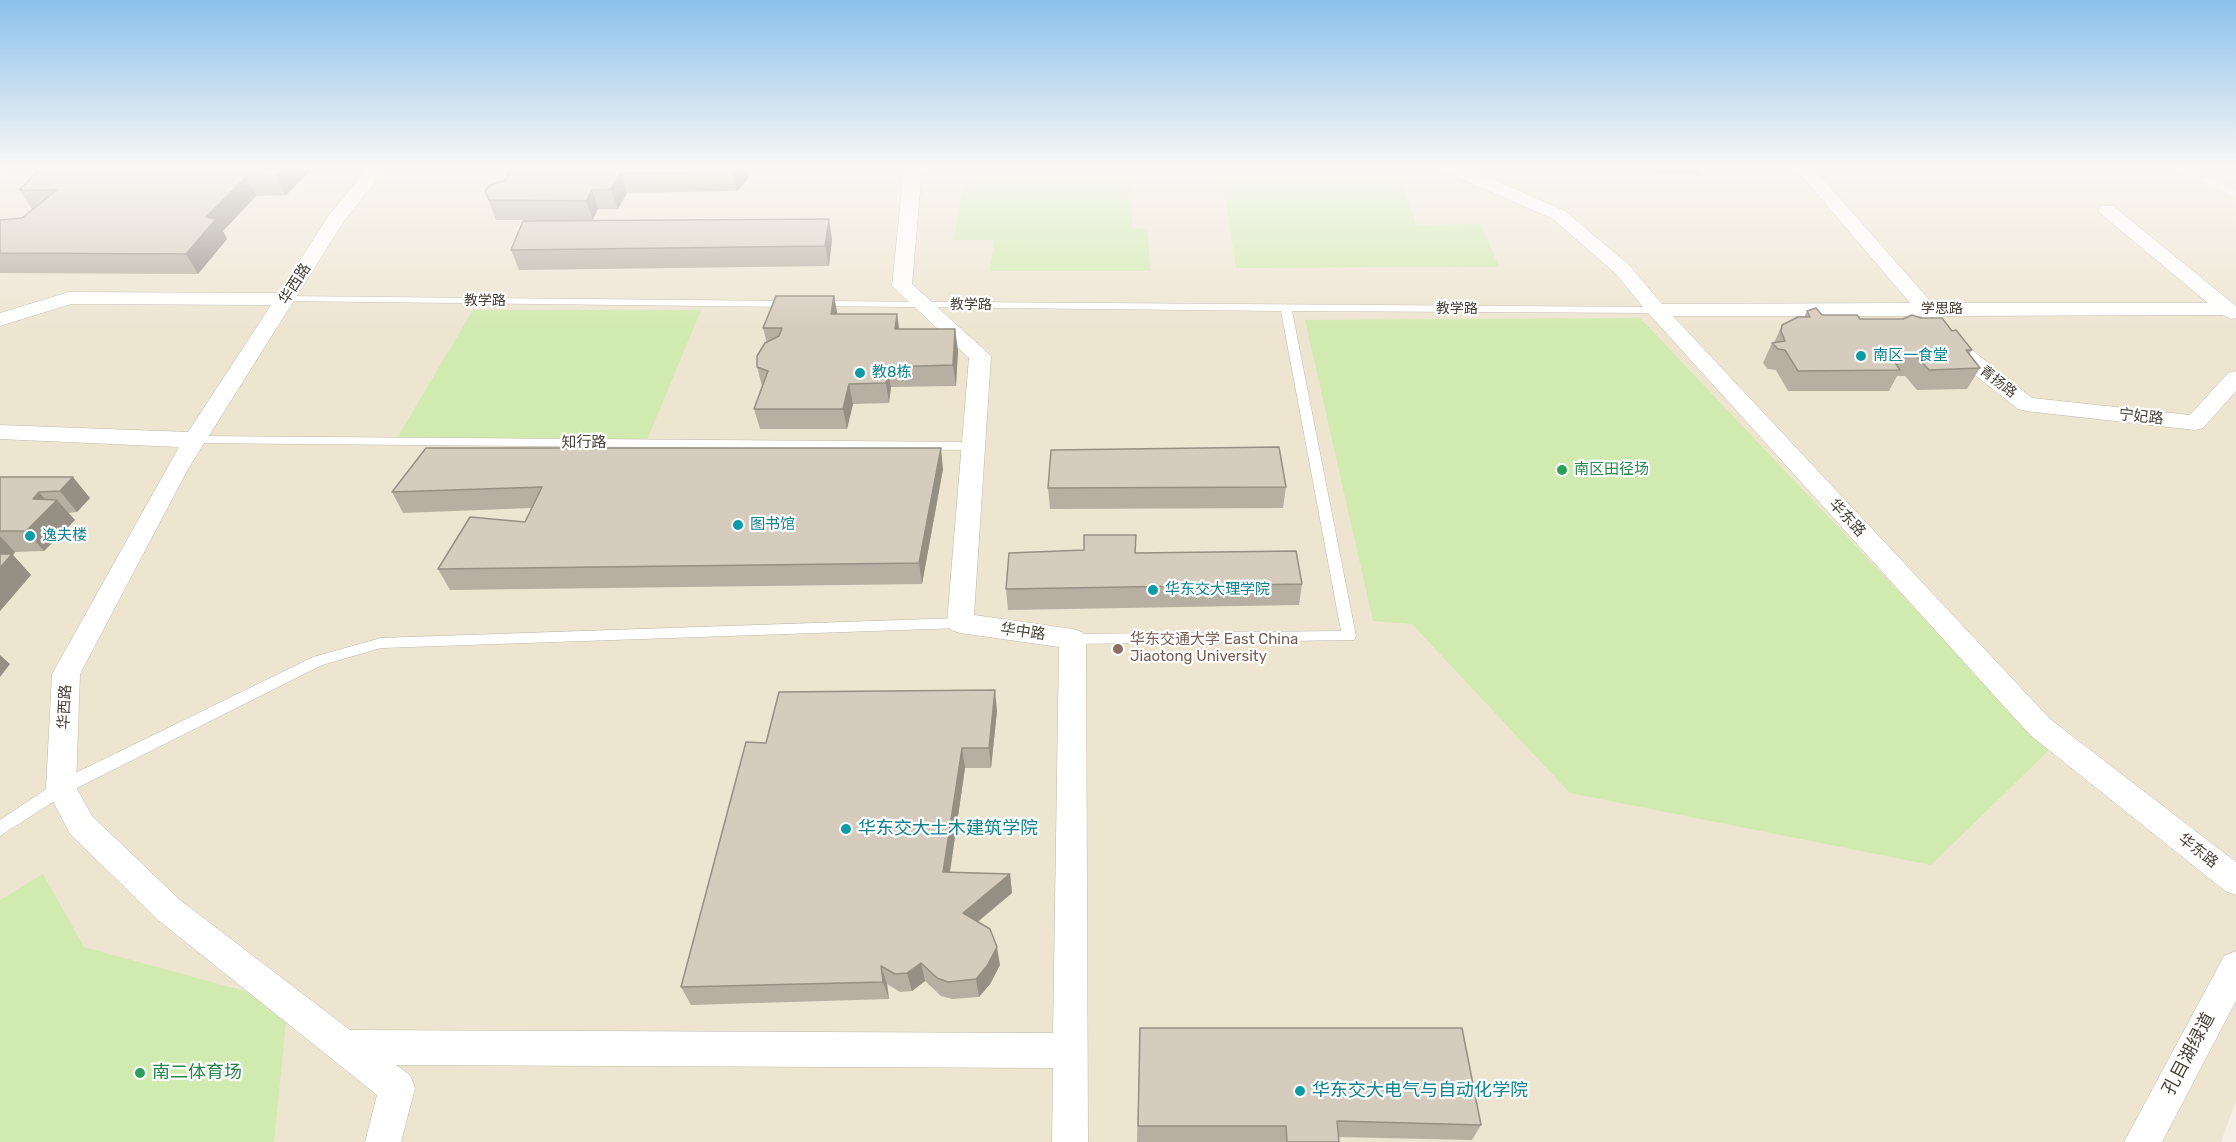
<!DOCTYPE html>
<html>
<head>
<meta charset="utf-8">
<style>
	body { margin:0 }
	canvas { display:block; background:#f4f0e8 }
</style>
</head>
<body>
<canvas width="2236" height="1142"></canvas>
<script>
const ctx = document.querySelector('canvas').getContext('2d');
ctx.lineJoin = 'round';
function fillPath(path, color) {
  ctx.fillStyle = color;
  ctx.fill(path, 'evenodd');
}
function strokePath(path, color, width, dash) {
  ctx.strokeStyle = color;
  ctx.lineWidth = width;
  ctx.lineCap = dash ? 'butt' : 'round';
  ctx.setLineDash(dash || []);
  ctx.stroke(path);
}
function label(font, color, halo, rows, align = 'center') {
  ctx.font = font + ' Rubik,"Noto Sans SC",sans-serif';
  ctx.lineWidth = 4.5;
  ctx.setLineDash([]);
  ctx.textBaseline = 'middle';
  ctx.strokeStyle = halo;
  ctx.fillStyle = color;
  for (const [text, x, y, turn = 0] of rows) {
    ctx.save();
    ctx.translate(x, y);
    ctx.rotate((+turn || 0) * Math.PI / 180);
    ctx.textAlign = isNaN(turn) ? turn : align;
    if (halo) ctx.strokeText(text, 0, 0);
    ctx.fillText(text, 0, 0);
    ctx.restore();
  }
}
fillPath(new Path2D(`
	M2190,169H2236V190Z`), '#e9e2d6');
fillPath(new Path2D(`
	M11,169H2174L2236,197V1101L2221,1142H0V181Z`), '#eee5d1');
fillPath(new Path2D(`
	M1401,180L1416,225L1481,224L1499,267L1236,268L1223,181Z
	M1131,182L1132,228L1148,229L1150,271H990L994,240H954L963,183Z
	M473,310H701L647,440L397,438Z
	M1640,318L2049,750L1931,865L1570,793L1412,624L1373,621L1305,320Z
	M43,874L84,947L288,1003L274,1142H0V900Z`), '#d1eaaf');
const service = new Path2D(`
	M285,296L790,301L795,304L790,307L281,301V297Z
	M819,301L1656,307L1661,310L1656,313L1292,311L1356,636L1354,640L1073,644L1068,643L1066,639L1068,635L1073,634L1341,631L1281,311L815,306L814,304Z
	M194,436L974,442L980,446L974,450L190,443L188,440L190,437Z
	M960,618L965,619L967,623L965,627L960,628L381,648L322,665L67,793L0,836V820L55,783L313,657L381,638Z`);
const minor = new Path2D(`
	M367,169H385L344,221L188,469L80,674L76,787L92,816L180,900L350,1030L1053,1033L1059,647L960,633L951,630L947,623L969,358L892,286L904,169H922L912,284L991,356L974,615L1073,629L1082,632L1086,639L1088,1142H1052L1053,1068L396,1065L410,1075L415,1088L401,1142H365L377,1095L158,920L70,834L46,788L52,674L179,447L0,439V425L188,432L271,305L71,304L0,326V313L69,292L279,293L329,215Z
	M1445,169H1469L1565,211L1629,265L1662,304L1910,303L1796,169H1814L1932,303H2208L2101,214L2098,210L2101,206H2113L2236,306V318L2232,319L2222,315L1942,316L1939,320C1931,322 1926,322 1921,316H1673L2050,719L2236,862V895L2225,891L2030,735L1649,314L1615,273L1553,219L1448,173Z
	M1956,338L1963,340L1977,354L2032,398L2190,415L2228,373L2236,371V391L2203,428L2195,430L2026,411L2018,409L1961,364L1946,344L1949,340Z
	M2236,951V1001L2162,1142H2124L2224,956Z`);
strokePath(service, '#c0b8aa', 1);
strokePath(minor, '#c0b8aa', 1);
fillPath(service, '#fff');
fillPath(minor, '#fff');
fillPath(new Path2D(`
	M40,169H312L286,195L256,196L223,231L227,239L198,274L0,273V220L22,218L33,209H32L19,190Z
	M512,169H746L749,178L737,191L627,193L618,209H598L593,220H496L485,191L505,180Z
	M1653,169H1702L1699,175H1657Z
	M832,239L829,266L519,270L511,250Z
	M834,296L837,314L899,329L958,350L956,386L891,387L889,403L853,404L847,429H760L754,409L762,386L757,367L767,343L763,328Z
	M1807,311L1822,315L1860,319L1952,331L1972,350L1969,354L1980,368L1967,389L1917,390L1905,376H1897L1889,391H1788L1776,370L1768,369L1763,363L1772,343H1774L1782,325L1804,317Z
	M943,469L922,584L450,590L438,569L525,522L532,508L403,513L392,492Z
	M0,477L90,498L77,512L68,513L75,520L44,551L15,552L13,555L31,575L0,611Z
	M1286,487L1283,508L1050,509L1048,488Z
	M1135,553L1302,584L1299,605L1008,610L1006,589Z
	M997,711L991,768H965L950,872L1010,874L1012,893L978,922L1000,965L990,984L979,997L952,999L941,996L925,981L912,991L900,992L887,984L889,999L691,1005L681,987L766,743Z
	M1140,1028L1481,1125L1472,1140L1339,1137V1142H1137Z`), '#b8afa3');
fillPath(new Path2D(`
	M283,169H312L286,195L276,176Z
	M735,169H746L749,178L737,191L732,172Z
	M621,173L627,193L618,209L611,189Z
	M246,177L256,196L223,231L227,239L198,274L186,254L206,217Z
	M592,190L598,209L593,220L586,201Z
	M829,219L832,239L829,266L825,246Z
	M834,296L838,317L831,314Z
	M897,314L900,334L895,329Z
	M955,329L958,350L956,386L953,365Z
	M887,367L891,387L889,403L886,383Z
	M849,384L853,404L847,429L843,409Z
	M941,448L943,469L922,584L919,563Z
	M73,477L90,498L77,512L60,491Z
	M39,492L51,506L57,500L75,520L44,551L26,531L33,499Z
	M0,536L15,552L13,555L31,575L0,611Z
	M0,655L10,664L0,677Z
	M995,690L997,711L991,768L989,748Z
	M962,748L965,768L947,891L943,872Z
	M1010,874L1012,893L966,931L963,913Z
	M997,947L1000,965L990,984L979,997L976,979Z
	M921,963L925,981L912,991L907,973Z
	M881,966L887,984L889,999L883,982Z`), '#968f84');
const building = new Path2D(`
	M40,169H283L276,176L246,177L206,217L216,219L186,254L0,253V220L22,218L57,190H19Z
	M512,169H735L732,172L621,173L611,189L592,190L586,201L489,200L485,191L490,185L505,180Z
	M829,219L825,246L511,250L523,221Z
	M776,296H834L831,314H897L895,329H955L953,365L887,367L886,383L849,384L843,409H754L768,371L757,367V356L765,343L779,336L782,328H763Z
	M1816,308L1822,315H1857L1860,319H1903L1912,315L1921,318H1942L1952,331L1956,330L1972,350H1966L1980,368L1929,370L1916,356L1890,355L1900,370L1798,371L1785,350L1778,349L1772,343L1785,341L1781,331L1782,325L1798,317H1810L1807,311Z
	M1279,447L1286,487L1048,488L1051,450Z
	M426,448H941L919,563L438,569L470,517L525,522L542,487L392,492Z
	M0,477H73L60,491L39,492L33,499L57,500L26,531H0Z
	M1084,535H1136L1135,553L1296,551L1302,584L1006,589L1009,553L1084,550Z
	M0,554H12L0,568Z
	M995,690L989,748H962L943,872L1010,874L963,913L990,929L997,947L987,966L976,979L948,982L937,978L921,963L907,973L895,974L881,966L883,982L681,987L746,742L766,743L779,692Z
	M1140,1028H1462L1481,1125L1337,1121L1339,1142H1287L1286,1126H1138Z`);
fillPath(building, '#d6ccbd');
strokePath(building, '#968f84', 1.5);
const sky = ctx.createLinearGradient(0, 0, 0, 329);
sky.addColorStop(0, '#8cc1ec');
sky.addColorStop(0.51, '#faf8f5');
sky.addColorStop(1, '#faf8f500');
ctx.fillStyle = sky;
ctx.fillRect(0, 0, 2236, 329);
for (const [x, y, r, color] of [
	[1861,356,6,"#0f9aa8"],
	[860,373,6,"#0f9aa8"],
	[1562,470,6,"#2e9e5b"],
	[738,525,6,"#0f9aa8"],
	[30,536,6,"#0f9aa8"],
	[1153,590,6,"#0f9aa8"],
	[1118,649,6,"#8d6e63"],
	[846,829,6,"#0f9aa8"],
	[140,1073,6,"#2e9e5b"],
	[1300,1091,6,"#0f9aa8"]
]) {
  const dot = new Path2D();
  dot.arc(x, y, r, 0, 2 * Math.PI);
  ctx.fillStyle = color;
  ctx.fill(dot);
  strokePath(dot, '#fff', 2);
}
label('14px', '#484136', '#fff', [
	["教学路",485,301],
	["教学路",971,305],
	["教学路",1457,309],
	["学思路",1942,309],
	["青扬路",1998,382,38]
]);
label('15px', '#484136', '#fff', [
	["华西路",295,284,-57],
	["宁妃路",2141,417,6],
	["知行路",584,443],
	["华东路",1847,518,47],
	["华中路",1023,632,8],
	["华西路",65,707,-87],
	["华东路",2198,851,38]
]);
label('15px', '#0d838f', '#fff', [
	["南区一食堂",1873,356],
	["教8栋",872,373],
	["图书馆",750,525],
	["逸夫楼",42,536],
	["华东交大理学院",1165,590]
], 'left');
label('15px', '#27864d', '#fff', [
	["南区田径场",1574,470]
], 'left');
label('15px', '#785e54', '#fff', [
	["华东交通大学 East China",1130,640],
	["Jiaotong University",1130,657]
], 'left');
label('18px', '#0d838f', '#fff', [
	["华东交大土木建筑学院",858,829],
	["华东交大电气与自动化学院",1312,1091]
], 'left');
label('18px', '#484136', '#fff', [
	["孔目湖绿道",2189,1054,-62]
]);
label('18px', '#27864d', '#fff', [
	["南二体育场",152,1073]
], 'left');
</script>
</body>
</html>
